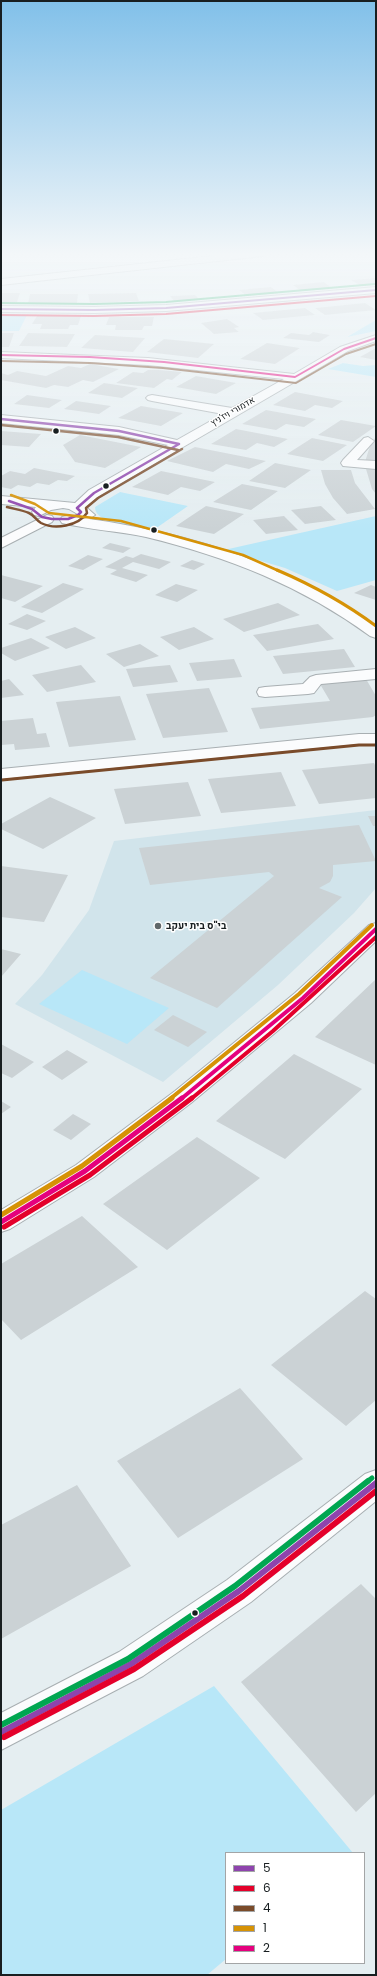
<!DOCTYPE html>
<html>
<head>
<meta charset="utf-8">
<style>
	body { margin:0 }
	#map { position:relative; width:377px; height:1976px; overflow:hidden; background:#e5eef1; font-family:Poppins,sans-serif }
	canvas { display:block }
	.frame { position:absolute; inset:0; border:2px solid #181e20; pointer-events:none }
	.legend { position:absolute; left:225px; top:1852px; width:140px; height:112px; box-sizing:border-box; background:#fff; border:1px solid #a3a5a6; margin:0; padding:5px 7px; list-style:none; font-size:12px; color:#181e20 }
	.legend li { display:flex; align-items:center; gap:8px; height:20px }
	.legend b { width:20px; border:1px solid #a3a5a6 }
</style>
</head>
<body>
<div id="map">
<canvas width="377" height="1976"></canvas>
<div class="frame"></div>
<ul class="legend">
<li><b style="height:5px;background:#8e44ad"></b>5</li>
<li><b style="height:5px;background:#e4002b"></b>6</li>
<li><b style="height:5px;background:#7a4b2a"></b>4</li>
<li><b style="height:5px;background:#d69205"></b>1</li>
<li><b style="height:5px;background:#e5007d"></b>2</li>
</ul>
</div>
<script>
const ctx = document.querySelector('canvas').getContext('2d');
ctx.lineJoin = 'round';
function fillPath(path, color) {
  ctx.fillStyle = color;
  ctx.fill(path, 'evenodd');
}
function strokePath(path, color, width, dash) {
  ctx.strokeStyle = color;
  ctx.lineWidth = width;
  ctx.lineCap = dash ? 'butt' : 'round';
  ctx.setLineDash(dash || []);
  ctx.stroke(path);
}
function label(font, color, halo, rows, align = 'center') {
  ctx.font = font + ' Poppins,Heebo,sans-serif';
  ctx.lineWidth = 3;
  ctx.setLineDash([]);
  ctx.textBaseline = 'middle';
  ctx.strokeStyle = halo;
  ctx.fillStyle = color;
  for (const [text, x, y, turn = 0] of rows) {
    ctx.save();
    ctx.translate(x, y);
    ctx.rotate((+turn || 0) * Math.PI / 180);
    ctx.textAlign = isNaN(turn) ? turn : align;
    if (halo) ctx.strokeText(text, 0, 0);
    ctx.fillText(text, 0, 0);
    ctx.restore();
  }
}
fillPath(new Path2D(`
	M376,810V888L354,913L278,985L163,1082L15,1004L42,975L89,910L114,841Z`), '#d1e4eb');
fillPath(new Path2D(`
	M1,314L27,315L19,331H1Z
	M376,320V331L347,337Z
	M343,363L363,366L376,365V377L328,369Z
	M120,492L188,506L152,531C139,528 94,524 95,507Z
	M376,516V580L337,591L285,568L224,550Z
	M82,970L169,1008L127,1044L39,1004Z
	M214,1686L353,1853H226V1959L207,1975H1V1810Z`), '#b8e7f8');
fillPath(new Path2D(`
	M376,278V285L361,286L351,280Z
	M324,282L333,289L301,291L293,285Z
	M271,287L279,293L247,296L239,290Z
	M1,293H20L17,302H1Z
	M136,293L139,301L90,303L88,294Z
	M30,294H78L77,303H28Z
	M195,295L199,299L174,301L170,296Z
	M365,303L376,310L325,315L315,308Z
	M305,308L315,315L263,320L253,313Z
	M37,316H81L78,325H70L68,329H40L42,324H32Z
	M109,317H154L152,326H144L142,330H115L116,325H106Z
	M227,319L239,327L234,328L239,332L214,334L201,323Z
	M313,332L330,335L319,342L283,338L291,333L309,335Z
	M1,333H14L9,347H1Z
	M28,333L75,334L67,347L19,346Z
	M95,335L145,338L133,352L81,348Z
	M164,339L214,344L198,358L147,352Z
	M267,343L300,348L275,364L240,359Z
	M376,348V360L360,357Z
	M90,364L119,369L93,382L83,380L68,387L54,385L46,388L1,380V373L8,375L17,371L46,376L68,366L81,368Z
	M148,370H159L182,372L172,380L167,379L154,388L116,383L133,372L143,373Z
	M196,376L236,383L216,394L176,387Z
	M104,383L138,388L122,398L88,393Z
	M295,392L343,401L332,408L315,405L305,411L273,405Z
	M27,395L62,400L49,408L14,404Z
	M76,401L111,406L99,414L64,409Z
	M141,406L183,413L161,426L118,418Z
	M266,410L316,419L304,427L286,424L276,430L242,424Z
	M341,420L376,426L353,442L318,435Z
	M236,429L288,439L274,447L257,443L246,450L211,444Z
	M1,431L41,434L29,447L1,445Z
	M80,435L141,447L105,468L75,462L63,445Z
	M376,436V462H365L369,449Z
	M312,438L347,445L323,461L287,454Z
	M195,447L266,461L249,469L226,464L213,472L167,461Z
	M275,463L311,470L285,488L249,481Z
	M34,468L75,476L67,481L58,480L49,485L37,483L30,487L18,485L11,489L1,487V476L10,471L25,474Z
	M366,469H376V494L372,489Z
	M321,470H351L355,483L375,509L347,514L333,498L325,484Z
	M161,471L215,482L200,491L181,487L168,495L132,487Z
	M242,484L278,491L251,510L213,502Z
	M206,506L244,514L214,534L176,526Z
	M321,506L336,520L305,524L291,510Z
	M284,516L298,530L266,534L253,520Z
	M110,543L131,548L123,553L102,548Z
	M141,554L171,562L159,569L133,562L122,568L148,575L136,582L110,574L117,570L105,567L126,556L133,558Z
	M88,555L103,559L83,570L68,566Z
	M192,560L205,564L194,570L180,566Z
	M1,575L43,586L15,602L1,598Z
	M63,583L84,589L42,613L21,607Z
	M176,584L198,590L177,602L155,595Z
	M371,585L376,587V600L354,593Z
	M278,603L300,615L244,632L223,619Z
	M27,614L46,621L27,630L8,624Z
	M318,624L334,639L267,651L253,635Z
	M75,627L96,638L66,649L45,637Z
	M194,627L214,639L179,650L160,637Z
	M31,638L50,648L15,661L1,653V648Z
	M140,644L159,656L124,667L106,654Z
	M344,649L355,667L283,674L273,656Z
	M234,659L242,677L197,681L189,663Z
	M81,665L96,682L47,692L32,675Z
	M170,665L178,682L133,687L126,669Z
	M9,679L24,695L1,698V681Z
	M366,679L376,696V715L373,717L260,729L251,708L330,701L320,684Z
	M209,688L228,732L163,738L146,694Z
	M120,696L136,740L69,747L56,702Z
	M33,718L37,734L46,733L50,747L15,750L14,744L1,745V721Z
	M374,763L376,767V798L319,804L302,770Z
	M281,772L296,806L221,813L208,779Z
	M188,782L201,816L125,824L114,789Z
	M50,797L96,818L43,849L1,829V824Z
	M368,816H376V826H373Z
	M359,825L376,861L333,865V876L330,882L319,888L342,897L217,1008L150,978L274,876L269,872L150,885L139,848Z
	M1,866L68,875L44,922L1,917Z
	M1,949L21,954L1,977Z
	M376,979V1065L315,1037Z
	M173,1015L207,1032L188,1047L154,1030Z
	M1,1044L34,1062L12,1078L1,1073Z
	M67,1050L88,1062L62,1080L42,1067Z
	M294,1054L362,1089L285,1159L216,1121Z
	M1,1101L11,1107L1,1114Z
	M73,1114L91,1124L71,1140L53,1130Z
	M197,1137L260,1178L167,1250L103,1204Z
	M82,1216L138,1267L21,1340L1,1319V1264Z
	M365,1291L376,1299V1400L346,1426L271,1365Z
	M240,1388L303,1459L178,1538L117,1461Z
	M77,1485L131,1566L1,1639V1525Z
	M361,1584L376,1599V1793L356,1812L241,1682Z`), '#cbd2d5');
const minor = new Path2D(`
	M240,253H267L263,256L1,285V279Z
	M376,287V293L166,311L94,313L1,312V306L94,307L166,305Z
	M376,335V341L348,351L99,496L86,507L95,515L89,519C190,533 293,566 376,626V638L370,636C302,586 228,557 146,537C119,531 90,530 62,523L60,520L62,517L67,516L86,519L69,509L63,508L51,510L39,516L34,515L32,512L36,507L1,504V496L75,503L89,490L168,445L119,435L1,423V415L119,427L177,440L223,414L152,401L148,400L146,398L148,396L152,395L232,408L284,379L148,365L1,358V352L148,358L294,374L340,347Z
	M368,437L374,441L357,460L376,461V469L343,466L341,463L343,460L364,438Z
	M47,515L52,516L54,519L52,522L1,548V538Z
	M376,669V679L321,684L314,693L308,694L265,697L259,696L257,692L259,688L265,687L303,684L310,677L316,675Z
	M359,734H376V744H359L1,779V769Z
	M376,923V941L311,1003L191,1103L94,1177L10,1229L1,1232V1210L76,1165L175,1091L295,993L369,925Z
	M376,1470V1501L251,1602L143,1676L1,1750V1713L119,1652L227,1580L365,1474Z`);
strokePath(minor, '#a8afb2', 2);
fillPath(minor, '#fbfcfd');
strokePath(new Path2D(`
	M1,309L94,310L166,308L376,290`), '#8e44ad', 2);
strokePath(new Path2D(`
	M1,419L119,431L179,444
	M9,501L32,509L42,517L52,519H68L78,515L81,512L77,508L94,493L179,444`), '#8e44ad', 2.5);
strokePath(new Path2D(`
	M1,1732L131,1664L239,1591L376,1483`), '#8e44ad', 6);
strokePath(new Path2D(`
	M1,315L94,316L166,314L376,296`), '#e4002b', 2);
strokePath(new Path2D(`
	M191,1099L273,1031L376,937`), '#e4002b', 4);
strokePath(new Path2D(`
	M4,1227L90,1175L192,1098`), '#e4002b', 5);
strokePath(new Path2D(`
	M4,1737L134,1669L243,1596L376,1491`), '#e4002b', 6);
strokePath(new Path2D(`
	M1,361L90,363L163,368L296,383L346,354L376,344`), '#7a4b2a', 2);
strokePath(new Path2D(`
	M1,425L118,437L178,450
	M7,507C14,509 22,510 29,513C34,515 36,520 41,523C55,530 78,526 87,513L86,508L98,498L182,449`), '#7a4b2a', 2.5);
strokePath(new Path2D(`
	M2,780L359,745H376`), '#7a4b2a', 3);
strokePath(new Path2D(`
	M11,495L35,504L49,513L121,521L243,555L279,571`), '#d69205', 2.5);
strokePath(new Path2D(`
	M277,570C312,585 345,603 376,626`), '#d69205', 3);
strokePath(new Path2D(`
	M170,1099L299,994L372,925`), '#d69205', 4);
strokePath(new Path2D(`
	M1,1215L82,1166L172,1098`), '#d69205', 5);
strokePath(new Path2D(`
	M1,355L90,357L164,362L295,377L344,349L376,338`), '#e5007d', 2);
strokePath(new Path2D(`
	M181,1099L303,998L376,929`), '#e5007d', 4);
strokePath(new Path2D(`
	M1,1222L85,1171L182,1098`), '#e5007d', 5);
strokePath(new Path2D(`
	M1,303L94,304L166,302L375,284`), '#00a651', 2);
strokePath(new Path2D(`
	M367,1482L372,1478`), '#00a651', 5);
strokePath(new Path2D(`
	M1,1725L128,1659L235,1586L368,1481`), '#00a651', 6);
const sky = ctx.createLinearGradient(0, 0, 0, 530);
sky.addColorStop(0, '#81c0e9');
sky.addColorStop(0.48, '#f3f7f9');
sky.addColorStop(1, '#f3f7f900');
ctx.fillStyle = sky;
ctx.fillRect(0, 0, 377, 530);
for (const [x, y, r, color] of [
	[56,431,3.5,"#181e20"],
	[106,486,3.5,"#181e20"],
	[154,530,3.5,"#181e20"],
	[158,926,4,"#606769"],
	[195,1613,3.5,"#181e20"]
]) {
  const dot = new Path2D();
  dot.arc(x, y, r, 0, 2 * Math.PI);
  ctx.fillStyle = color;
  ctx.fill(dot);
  strokePath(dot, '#fff', 1.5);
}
label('9px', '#181e20', '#fff', [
	["אדמורי ויז'ניץ",233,412,-30]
]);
label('bold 10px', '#181e20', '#fff', [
	["בי\"ס בית יעקב",166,926]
], 'left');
</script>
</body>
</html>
